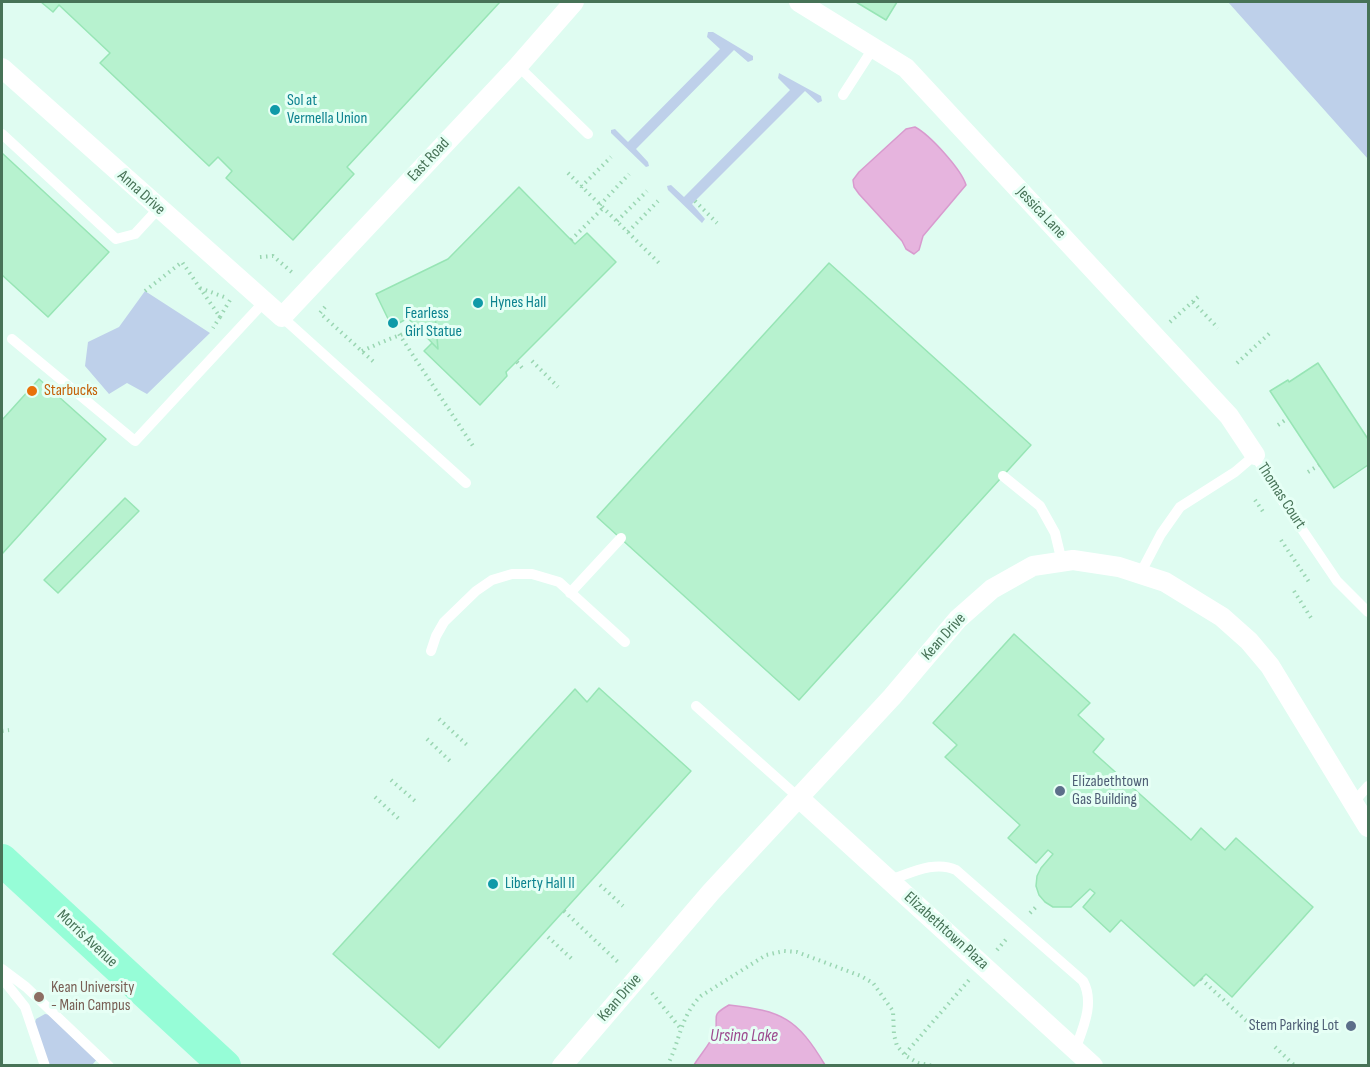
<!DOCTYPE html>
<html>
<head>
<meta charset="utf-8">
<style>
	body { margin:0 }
	#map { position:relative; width:1370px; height:1067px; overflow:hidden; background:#dffcf1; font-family:"Sofia Sans Condensed",sans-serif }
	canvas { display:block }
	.frame { position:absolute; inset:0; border:3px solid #477357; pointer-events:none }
</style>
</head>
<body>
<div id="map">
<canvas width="1370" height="1067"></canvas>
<div class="frame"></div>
</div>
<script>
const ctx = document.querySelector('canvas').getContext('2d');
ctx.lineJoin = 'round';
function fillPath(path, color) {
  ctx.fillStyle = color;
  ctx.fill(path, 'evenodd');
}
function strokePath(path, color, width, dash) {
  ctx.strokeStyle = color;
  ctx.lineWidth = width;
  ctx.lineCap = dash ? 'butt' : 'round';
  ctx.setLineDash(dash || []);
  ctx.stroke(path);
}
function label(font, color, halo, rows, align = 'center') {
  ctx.font = font + ' "Sofia Sans Condensed",sans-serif';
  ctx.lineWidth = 6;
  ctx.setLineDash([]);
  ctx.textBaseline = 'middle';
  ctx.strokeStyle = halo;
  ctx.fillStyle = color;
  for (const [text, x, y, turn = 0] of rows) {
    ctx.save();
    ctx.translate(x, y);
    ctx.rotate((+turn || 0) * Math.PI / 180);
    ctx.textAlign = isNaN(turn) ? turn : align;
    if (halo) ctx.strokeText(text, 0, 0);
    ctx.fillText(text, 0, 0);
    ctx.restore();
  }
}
fillPath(new Path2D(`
	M1228,2H1368V159Z
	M708,32H713L753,56V60L748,62L734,50L636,149L648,162L649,166L646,167L611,133V130L615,129L628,142L720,49L707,37Z
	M779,73L821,96L822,101L818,103L805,91L692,204L705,219L702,223L668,190L667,186L671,185L684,197L790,90L778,78Z
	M145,291L210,333L147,394L127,383L109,394L85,366L88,342L119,327Z
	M45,1014L57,1016L99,1057L92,1065H45L33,1029L36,1019Z`), '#bed0ea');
const water = new Path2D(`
	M915,127C930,135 961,169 966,185L923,236L919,250L914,254L906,249L902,241L859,194L854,187L853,180L859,172L906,129Z
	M729,1005C782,1011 797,1018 825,1065H694C700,1055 711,1043 715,1032C720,1016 708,1017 729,1005Z`);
fillPath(water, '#e6b4de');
strokePath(water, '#d89ace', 1.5);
const building = new Path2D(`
	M41,2H500L347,167L354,174L293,240L226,178L232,171L218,157L209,166L100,63L110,53L59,5L53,12Z
	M856,2H897L886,20Z
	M2,153L109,252L48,317L2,275Z
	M519,187L575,244L587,233L616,262L506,372L507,376L480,405L424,351L432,343L438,349L435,313L404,314L408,318L392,327L376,294L448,259Z
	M829,263L1031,445L799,700L597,517Z
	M435,313L436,328L438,349L404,314Z
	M1318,363L1368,439V465L1334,488L1270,391L1288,380L1289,382Z
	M39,379L106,439L2,554V420Z
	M125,498L139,511L58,593L44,580Z
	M1014,634L1090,703L1078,715L1104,739L1093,752L1191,840L1201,828L1225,850L1236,838L1313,907L1232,997L1206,974L1194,986L1121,920L1110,932L1083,907L1095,893L1090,889L1071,907H1053L1045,902L1039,895L1036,886L1037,876L1041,868L1053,854L1048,850L1036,863L1008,838L1020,825L945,757L957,745L933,723Z
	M599,688L691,771L439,1048L333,954L575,689L587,702Z`);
fillPath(building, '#b7f2cf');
strokePath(building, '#97e5b5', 1.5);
strokePath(new Path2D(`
	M568,173L660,264
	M581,187L611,157
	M695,201L717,223
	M600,205L629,174
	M617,221L647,191
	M628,232L658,201
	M571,240L603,208
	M260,257L273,256L294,274
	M200,288L224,297
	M145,291L182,262L220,317L213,328
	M1193,302L1218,328
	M325,307L320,313L376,364
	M220,317L230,300
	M1170,322L1199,296
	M399,334L475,449
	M362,351C387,340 409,329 436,328
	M532,361L558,387
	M517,362L524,370
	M1237,363L1272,331
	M1278,425L1288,418
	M1308,472L1319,465
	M1255,500L1264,513
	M1281,540L1309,582
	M1294,591L1313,621
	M439,719L467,745
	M2,731L9,730
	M427,739L451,762
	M391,780L415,801
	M375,797L399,819
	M600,885L623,906
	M564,911L620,964
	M1030,913L1036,907
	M548,937L573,960
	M997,950L1008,937
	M1201,979L1252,1026
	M652,993L681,1029
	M1275,1047L1295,1066
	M905,1054L969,980
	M667,1066C680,1042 680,1016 701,996L766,955L784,951L797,952L861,976L873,983L893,1011L894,1035L897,1046L906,1056L918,1063L934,1066`), '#9ad6b2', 4, [1.5, 4.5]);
strokePath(new Path2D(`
	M518,66L588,134
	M843,95L874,47
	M2,134L116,239L135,234L158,209
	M282,317L466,483
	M12,339L135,441L264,302
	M1003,476L1040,506L1055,533L1062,562
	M1140,574L1161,534L1180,507L1235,472L1255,455L1274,488L1337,581L1368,612
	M570,593L621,538
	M431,651L436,636L444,622L476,591L492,580L512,574H532L559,582L625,642
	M696,706L798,797
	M1353,803L1368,786
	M890,880C911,873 935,860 956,870L1083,981C1095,1003 1083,1028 1075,1050
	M2,969L26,987L109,1066
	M2,978L25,1007L45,1066`), '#fff', 10);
strokePath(new Path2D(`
	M799,2L906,68L1229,416L1255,455
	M2,68L282,317L518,66L574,2
	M798,797L1093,1066
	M562,1066L711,892L892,697L958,619L992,589L1033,566L1073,560L1119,567L1165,582L1222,617L1249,641L1270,666L1368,827`), '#fff', 20);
strokePath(new Path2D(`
	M2,860L225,1066`), '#96fdd7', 32);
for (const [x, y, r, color] of [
	[275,110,6,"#0f9aa8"],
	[478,303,6,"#0f9aa8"],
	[393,323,6,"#0f9aa8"],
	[32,391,6,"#e8710a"],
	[1060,791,6,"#5c6f8a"],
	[493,884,6,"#0f9aa8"],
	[39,997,6,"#8d6e63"],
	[1351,1026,6,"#5c6f8a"]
]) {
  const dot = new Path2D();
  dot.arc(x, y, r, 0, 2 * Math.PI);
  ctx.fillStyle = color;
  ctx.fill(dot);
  strokePath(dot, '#e6fff5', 2);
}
label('16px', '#0d838f', '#e6fff5', [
	["Sol at",287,101],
	["Vermella Union",287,119],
	["Hynes Hall",490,303],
	["Fearless",405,314],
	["Girl Statue",405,332],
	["Liberty Hall II",505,884]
], 'left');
label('16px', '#477357', '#e6fff5', [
	["East Road",429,160,-47],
	["Anna Drive",141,193,42],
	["Jessica Lane",1041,213,47],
	["Thomas Court",1281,496,57],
	["Kean Drive",944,637,-48],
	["Elizabethtown Plaza",946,931,42],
	["Morris Avenue",87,939,43],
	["Kean Drive",620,998,-49]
]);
label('16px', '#c56008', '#e6fff5', [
	["Starbucks",44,391]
], 'left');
label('16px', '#4e5e75', '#e6fff5', [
	["Elizabethtown",1072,782],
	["Gas Building",1072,800],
	["Stem Parking Lot",1339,1026,"right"]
], 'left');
label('16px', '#785e54', '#e6fff5', [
	["Kean University",51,988],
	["- Main Campus",51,1006]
], 'left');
label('italic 18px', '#9c498e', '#e6fff5', [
	["Ursino Lake",744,1036]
]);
</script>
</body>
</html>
